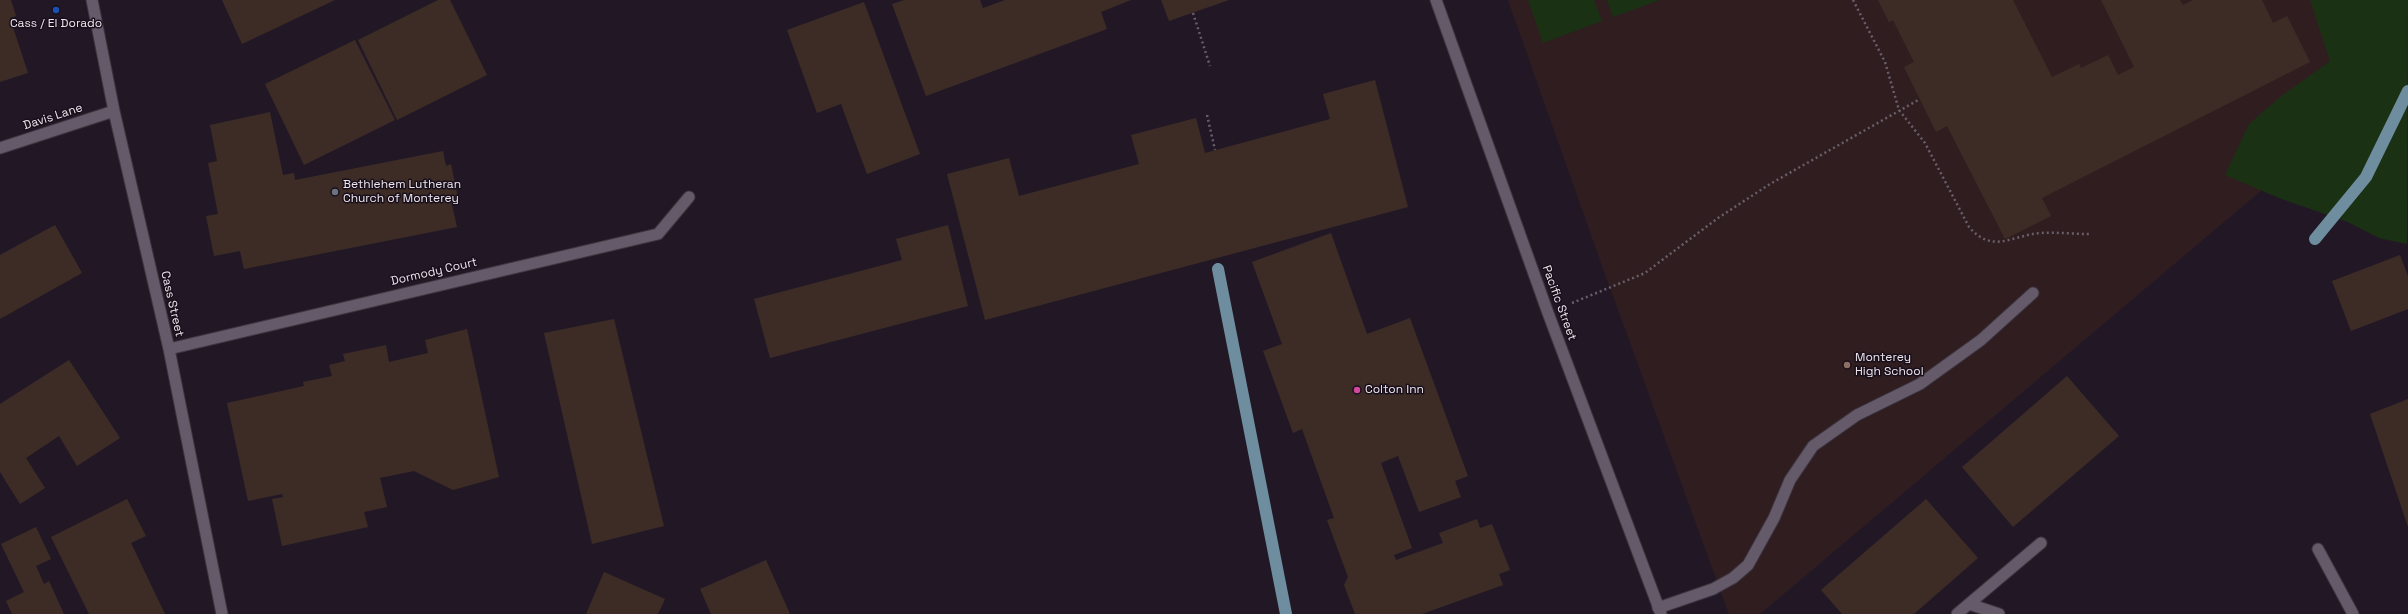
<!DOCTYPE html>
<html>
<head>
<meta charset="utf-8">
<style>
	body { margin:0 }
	canvas { display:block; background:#221825 }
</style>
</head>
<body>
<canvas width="2408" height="614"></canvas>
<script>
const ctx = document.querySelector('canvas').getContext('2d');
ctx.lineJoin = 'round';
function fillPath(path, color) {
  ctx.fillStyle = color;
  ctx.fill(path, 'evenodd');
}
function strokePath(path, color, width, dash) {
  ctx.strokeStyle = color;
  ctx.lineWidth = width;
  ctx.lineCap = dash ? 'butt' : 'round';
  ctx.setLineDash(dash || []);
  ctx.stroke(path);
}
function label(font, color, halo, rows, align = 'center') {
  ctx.font = font + ' "Space Grotesk",sans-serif';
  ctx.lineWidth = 3;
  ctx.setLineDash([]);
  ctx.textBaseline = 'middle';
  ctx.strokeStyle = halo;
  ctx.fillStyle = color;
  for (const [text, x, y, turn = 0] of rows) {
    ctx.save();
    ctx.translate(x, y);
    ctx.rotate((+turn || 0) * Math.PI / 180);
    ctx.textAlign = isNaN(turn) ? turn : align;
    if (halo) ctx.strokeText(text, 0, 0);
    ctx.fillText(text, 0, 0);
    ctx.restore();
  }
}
fillPath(new Path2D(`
	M1508,0H2408L2282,173L1760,614H1729L1601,263Z`), '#301d20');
fillPath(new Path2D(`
	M1528,0H1594L1602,21L1543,43Z
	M1607,0H1660L1613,17Z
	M2310,0H2408L2407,244L2379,238L2348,222L2279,198L2225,175L2249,124L2280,97L2330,61Z`), '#1b3114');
strokePath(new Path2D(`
	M2315,239L2366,177L2408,91
	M1218,269L1286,614`), '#6e8e9f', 12);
fillPath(new Path2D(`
	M0,0H11L16,16L10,18L28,73L0,82Z
	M222,0H335L242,44Z
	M438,0H450L487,75L397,120L358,40Z
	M904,0H980L983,8L1005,0H1131L1101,12L1107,29L926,96L892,4Z
	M1161,0H1229L1169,21Z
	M1878,0H2013L2052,77L2079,64L2081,68L2108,55L2118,75L2134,67L2101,0H2180L2183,5L2193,0H2262L2273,23L2287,16L2310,62L2042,198L2051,216L2005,239L1947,126L1936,132L1904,67L1914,62L1893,20L1889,22Z
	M864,2L920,154L867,174L841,104L817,113L787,30Z
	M355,40L395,120L304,165L265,84Z
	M1375,80L1408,207L985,320L947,174L1009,158L1019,196L1139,164L1131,135L1196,118L1205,153L1330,119L1323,94Z
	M270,112L283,175L294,173L295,180L443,151L446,166L451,164L459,203L452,205L457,227L244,269L240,251L214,256L206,216L218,214L208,163L217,161L210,125Z
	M55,225L82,273L0,319V255Z
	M948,225L968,306L770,358L754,299L902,260L896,239Z
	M1331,233L1367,334L1410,318L1468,476L1455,481L1461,497L1419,512L1398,456L1381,463L1412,548L1394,555L1396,560L1443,543L1439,533L1477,519L1480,528L1492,524L1510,570L1499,574L1503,585L1422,614H1355L1344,585L1348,577L1327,520L1334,518L1302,429L1293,433L1263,351L1282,344L1252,262Z
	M2400,255L2408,276V309L2351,331L2332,281Z
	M614,319L664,526L592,544L544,333Z
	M467,329L499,477L453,490L414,471L380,478L387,507L364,512L368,527L282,546L272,499L283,497L282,494L248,501L227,403L304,386L303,382L332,376L329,365L345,361L343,354L386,345L389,362L428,353L425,340Z
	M69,360L120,438L77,466L59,436L26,458L45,488L20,504L0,472V404Z
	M2067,376L2119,436L2013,527L1962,467Z
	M2408,399V527L2370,414Z
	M127,499L146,536L131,543L165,614H89L51,537Z
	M1926,499L1978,558L1914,614H1842L1821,590Z
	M36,527L51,559L36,566L44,584L49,581L64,614H12L6,601L24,592L1,544Z
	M766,560L790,614H711L700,589Z
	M604,572L665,599L658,614H586Z`), '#3d2c26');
const service = new Path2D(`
	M2318,549L2353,614
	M1969,604L1999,614
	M1658,608L1713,589L1733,578L1748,565L1774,518L1790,480L1813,446L1857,415L1920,384L1981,340L2033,293
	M1957,614L2041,543`);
const minor = new Path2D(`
	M92,0L114,111L169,349L222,614
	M0,148L114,111
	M169,349L658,234L689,197`);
const secondary = new Path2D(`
	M1436,0L1548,313L1661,614`);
strokePath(service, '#3d3640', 13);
strokePath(minor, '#3d3640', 13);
strokePath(secondary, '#3d3640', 13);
strokePath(new Path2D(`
	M1853,0L1885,62L1899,110L1925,143L1969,227C1993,254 2010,236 2040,233C2056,232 2073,234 2089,234
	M1193,13L1210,66
	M1207,115L1215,150
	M1572,303L1645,273L1718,218L1770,184L1920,99`), '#685f6b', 2.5, [2, 3]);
strokePath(service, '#655a69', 11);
strokePath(minor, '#655a69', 11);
strokePath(secondary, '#655a69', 11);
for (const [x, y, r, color] of [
	[56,10,4,"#1a4fb4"],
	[335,192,4,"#6b7280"],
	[1847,365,4,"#8d6e63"],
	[1357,390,4,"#d1479c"]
]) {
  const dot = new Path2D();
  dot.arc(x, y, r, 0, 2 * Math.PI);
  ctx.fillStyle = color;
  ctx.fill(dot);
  strokePath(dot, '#180f1b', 1.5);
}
label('12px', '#ede6ef', '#180f1b', [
	["Cass / El Dorado",56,24,"center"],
	["Bethlehem Lutheran",343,185],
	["Church of Monterey",343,199],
	["Monterey",1855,358],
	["High School",1855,372],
	["Colton Inn",1365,390]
], 'left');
label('12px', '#ede6ef', '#180f1b', [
	["Davis Lane",53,117,-18],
	["Dormody Court",434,272,-13],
	["Pacific Street",1559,303,70],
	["Cass Street",172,304,77]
]);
</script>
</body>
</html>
